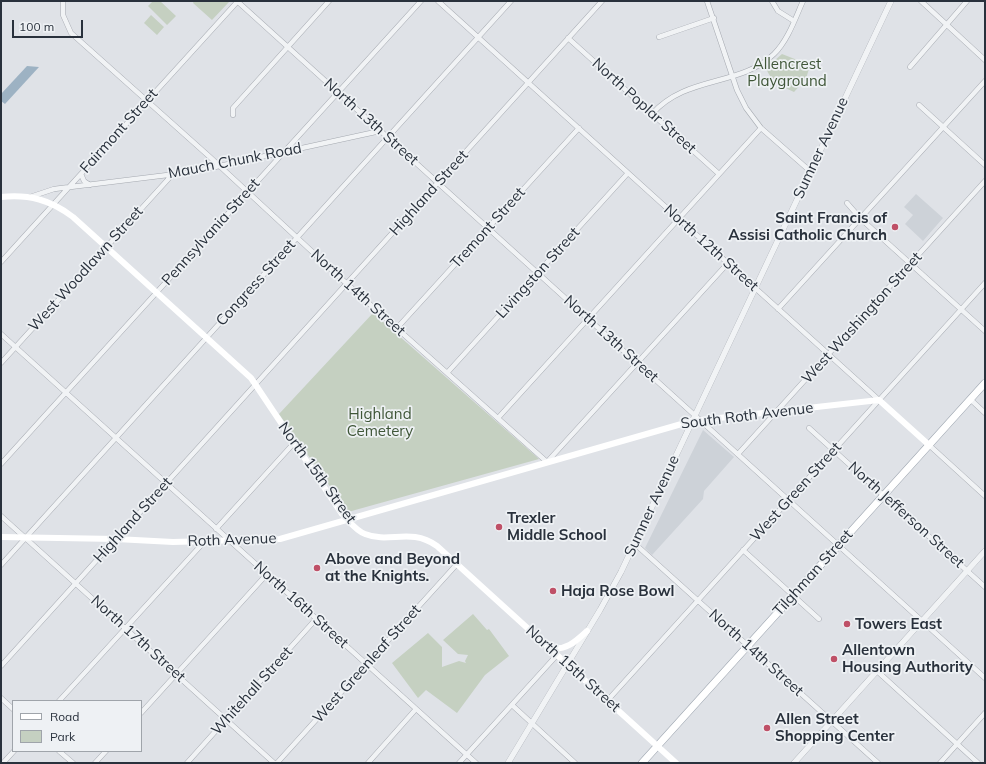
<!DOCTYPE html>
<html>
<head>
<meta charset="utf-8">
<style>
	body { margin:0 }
	#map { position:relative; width:986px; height:764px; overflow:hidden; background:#dfe2e7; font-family:Mulish,sans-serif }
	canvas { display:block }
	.frame { position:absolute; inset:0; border:2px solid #29313c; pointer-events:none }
	.legend { position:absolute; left:12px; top:700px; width:130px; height:52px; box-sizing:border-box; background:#eef1f4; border:1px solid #9fa4aa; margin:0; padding:5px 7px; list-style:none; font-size:12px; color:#29313c }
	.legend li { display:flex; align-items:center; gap:8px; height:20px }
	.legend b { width:20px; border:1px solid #9fa4aa }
	.scale { position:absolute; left:12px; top:20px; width:71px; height:18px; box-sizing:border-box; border:2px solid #29313c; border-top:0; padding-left:5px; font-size:12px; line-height:14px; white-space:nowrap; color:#29313c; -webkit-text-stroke:3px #eef1f4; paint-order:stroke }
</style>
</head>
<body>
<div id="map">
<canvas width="986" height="764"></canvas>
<div class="frame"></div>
<ul class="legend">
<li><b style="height:5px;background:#fff"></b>Road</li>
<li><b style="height:11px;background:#c5d0c1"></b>Park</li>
</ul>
<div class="scale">100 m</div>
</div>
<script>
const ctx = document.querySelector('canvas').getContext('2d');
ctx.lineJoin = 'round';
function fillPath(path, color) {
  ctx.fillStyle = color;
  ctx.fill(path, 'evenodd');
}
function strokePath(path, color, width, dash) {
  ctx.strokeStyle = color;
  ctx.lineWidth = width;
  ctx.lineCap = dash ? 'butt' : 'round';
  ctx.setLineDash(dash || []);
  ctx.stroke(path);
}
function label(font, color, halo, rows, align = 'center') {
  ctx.font = font + ' Mulish,sans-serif';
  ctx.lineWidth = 3.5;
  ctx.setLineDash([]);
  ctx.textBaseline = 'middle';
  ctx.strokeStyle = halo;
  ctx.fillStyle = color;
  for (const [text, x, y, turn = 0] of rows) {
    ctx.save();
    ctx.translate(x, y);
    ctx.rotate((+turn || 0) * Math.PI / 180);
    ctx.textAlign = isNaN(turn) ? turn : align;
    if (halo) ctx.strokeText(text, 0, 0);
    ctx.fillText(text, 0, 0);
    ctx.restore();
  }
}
fillPath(new Path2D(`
	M916,194L943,218L923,241L905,224L913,215L904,207Z
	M703,430L734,457L704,491L703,499L652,555L645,548Z`), '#cdd2d8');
fillPath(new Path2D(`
	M153,1H160L176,16L167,25L148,6Z
	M194,1H228L229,2L212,20L193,3Z
	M151,15L164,27L157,35L144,23Z
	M782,54L810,65L806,79L794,92C781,86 771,82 766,68Z
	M373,313L539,459L348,512L279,414Z
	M473,614L487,630L489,629L509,656L485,675L457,713L426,690L418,698L392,663L428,633L442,647V667L459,661L466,663L465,661L468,655L458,654L443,640Z`), '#c5d0c1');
fillPath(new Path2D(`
	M27,66L39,67L5,104L1,101V94Z`), '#9db2c3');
const minor = new Path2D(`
	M63,1V15L71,33L211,158L346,283L547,462L728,263
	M237,1L985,678
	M438,1L879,400
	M707,1L737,90L746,108L761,128L810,171
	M772,1L778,11L794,21
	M921,1L985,60
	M659,37L714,18
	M568,38L719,174
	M910,67L967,1
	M919,105L985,165
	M652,114C686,75 740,87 774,54C788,40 795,19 803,1
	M233,115V108L329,1
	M81,174L84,181L90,185
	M30,197L54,189L192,172L380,131
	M847,203L861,219L985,331
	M1,262L238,1
	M778,309L985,81
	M397,328L579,128
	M1,334L476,763
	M1,363L172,175
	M447,373L628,173
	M970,399L985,413
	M498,418L761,128
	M809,428L985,587
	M929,445L985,496
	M738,454L985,181
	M1,464L421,1
	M1,516L274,763
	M216,529L294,443
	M634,543L878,763
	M743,550L819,619
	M1,565L511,1
	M1,666L602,1
	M877,671L978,763
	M1,698L13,709
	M59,701L204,542
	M607,701L985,283
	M512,705L575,763
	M141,713L267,574
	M59,751L73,763
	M3,763L14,751
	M95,763L106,751
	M187,763L316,619
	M277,763L457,564
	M368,763L416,709
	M459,763L557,655
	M940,763L985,713`);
const tertiary = new Path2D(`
	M508,763L600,610L621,572L891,1
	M794,763L985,551`);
const primary = new Path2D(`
	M642,763L985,383`);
strokePath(minor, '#a5a9b0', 5.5);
strokePath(tertiary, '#a5a9b0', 6);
strokePath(primary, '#9fa7b1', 8);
strokePath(minor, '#f1f3f5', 4.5);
strokePath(tertiary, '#f1f3f5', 5.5);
strokePath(new Path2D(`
	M1,197C29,194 51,200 73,217L251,378L342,514C349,521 356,531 365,534C390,544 410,527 437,546L676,763
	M1,537L116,539L173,542L280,539L692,421L879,400L929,445
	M550,648C566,651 576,641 587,631`), '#fff', 6);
strokePath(primary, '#fff', 7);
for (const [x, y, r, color] of [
	[895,227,4,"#bf5067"],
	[499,527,4,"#bf5067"],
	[317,568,4,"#bf5067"],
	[553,591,4,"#bf5067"],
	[847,624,4,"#bf5067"],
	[834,659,4,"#bf5067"],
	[767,728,4,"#bf5067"]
]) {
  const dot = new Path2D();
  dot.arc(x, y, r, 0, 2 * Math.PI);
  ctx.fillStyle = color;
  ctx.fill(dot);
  strokePath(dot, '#eef1f4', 1.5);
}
label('15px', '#3f5638', '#eef1f4', [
	["Allencrest",787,64],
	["Playground",787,81],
	["Highland",380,414],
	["Cemetery",380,431]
]);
label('15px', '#29313c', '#eef1f4', [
	["North Poplar Street",644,106,42],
	["North 13th Street",371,122,42],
	["Fairmont Street",119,131,-48],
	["Sumner Avenue",821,148,-65],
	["Mauch Chunk Road",235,161,-11],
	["Highland Street",429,193,-48],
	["Tremont Street",488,228,-48],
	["Pennsylvania Street",211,232,-48],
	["North 12th Street",711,248,42],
	["West Woodlawn Street",86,269,-48],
	["Livingston Street",538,273,-48],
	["Congress Street",256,283,-48],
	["North 14th Street",358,293,42],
	["West Washington Street",862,318,-48],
	["North 13th Street",611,339,42],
	["South Roth Avenue",747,416,-7],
	["North 15th Street",317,473,54],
	["West Green Street",796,492,-48],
	["Sumner Avenue",652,506,-65],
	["North Jefferson Street",906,515,42],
	["Highland Street",133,520,-48],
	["Roth Avenue",232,540,-2],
	["Tilghman Street",813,573,-48],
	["North 16th Street",301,605,42],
	["North 17th Street",138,639,42],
	["North 14th Street",756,653,42],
	["West Greenleaf Street",367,664,-48],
	["North 15th Street",573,669,42],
	["Whitehall Street",252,691,-48]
]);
label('bold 15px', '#29313c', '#eef1f4', [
	["Saint Francis of",887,218,"right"],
	["Assisi Catholic Church",887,235,"right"],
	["Trexler",507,518],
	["Middle School",507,535],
	["Above and Beyond",325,559],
	["at the Knights.",325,576],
	["Haja Rose Bowl",561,591],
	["Towers East",855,624],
	["Allentown",842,650],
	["Housing Authority",842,667],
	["Allen Street",775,719],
	["Shopping Center",775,736]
], 'left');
</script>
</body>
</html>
